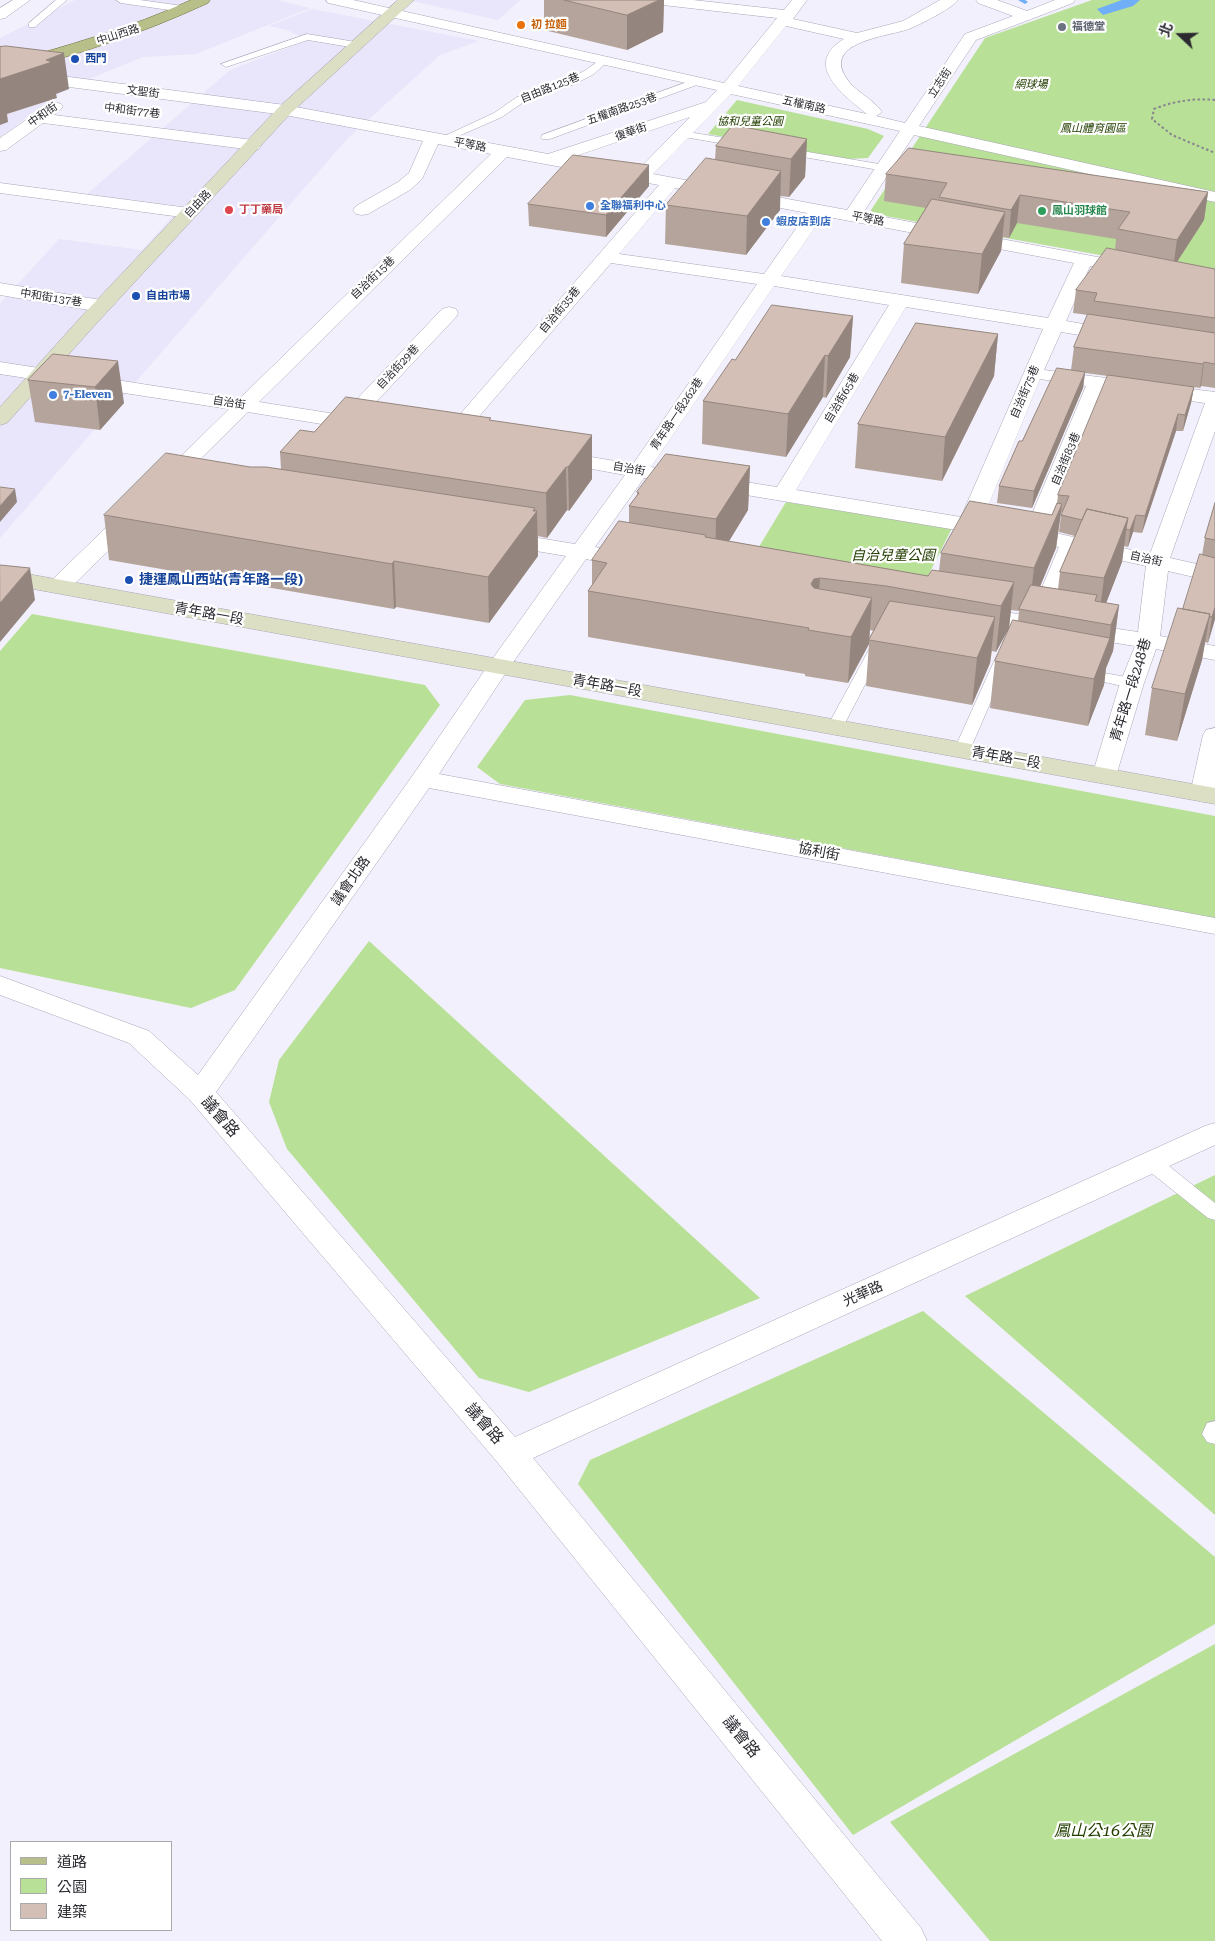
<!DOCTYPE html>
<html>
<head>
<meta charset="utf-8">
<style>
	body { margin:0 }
	#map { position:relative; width:1215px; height:1941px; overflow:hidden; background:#f2f0fc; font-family:"Roboto Serif","Noto Sans TC",serif }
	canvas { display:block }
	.legend { position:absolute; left:10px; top:1841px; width:162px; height:90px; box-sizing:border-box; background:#fff; border:1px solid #aaaaad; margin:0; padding:6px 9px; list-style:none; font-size:15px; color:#2b2a31 }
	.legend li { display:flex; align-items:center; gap:10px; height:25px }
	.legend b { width:25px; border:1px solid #aaaaad }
	.north { position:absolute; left:1155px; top:10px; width:50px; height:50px; -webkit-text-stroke:4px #fff; paint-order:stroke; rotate:291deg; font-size:14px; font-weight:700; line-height:20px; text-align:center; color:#2b2a31 }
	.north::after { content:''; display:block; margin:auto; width:18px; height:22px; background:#2b2a31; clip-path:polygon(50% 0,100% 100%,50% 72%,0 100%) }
</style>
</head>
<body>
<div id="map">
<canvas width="1215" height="1941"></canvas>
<ul class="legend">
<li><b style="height:6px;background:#b9bf88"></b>道路</li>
<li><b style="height:14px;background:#b8e096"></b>公園</li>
<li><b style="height:14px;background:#d3bfb5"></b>建築</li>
</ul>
<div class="north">北</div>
</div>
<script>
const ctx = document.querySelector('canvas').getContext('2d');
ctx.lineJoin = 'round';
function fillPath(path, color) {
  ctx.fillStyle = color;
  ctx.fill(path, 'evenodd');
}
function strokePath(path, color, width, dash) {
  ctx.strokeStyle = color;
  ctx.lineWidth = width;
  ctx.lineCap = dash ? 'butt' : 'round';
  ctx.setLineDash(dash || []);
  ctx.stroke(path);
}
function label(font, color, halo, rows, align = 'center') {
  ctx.font = font + ' "Roboto Serif","Noto Sans TC",serif';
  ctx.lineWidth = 4.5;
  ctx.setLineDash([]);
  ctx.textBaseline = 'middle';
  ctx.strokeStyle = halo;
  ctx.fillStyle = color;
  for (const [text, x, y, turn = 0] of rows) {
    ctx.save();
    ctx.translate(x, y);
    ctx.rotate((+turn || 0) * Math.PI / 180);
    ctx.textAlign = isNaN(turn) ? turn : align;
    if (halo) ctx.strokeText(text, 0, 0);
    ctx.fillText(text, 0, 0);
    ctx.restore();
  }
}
fillPath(new Path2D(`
	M75,0H277L310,8L196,54L143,57L67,88L0,137V38Z
	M408,0H520L498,20Z
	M312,9L479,41L440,55L347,139L0,538V304L59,239L142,250L182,206L86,195L230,70L308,40L287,30L269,26Z`), '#e9e5fb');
fillPath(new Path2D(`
	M1092,0H1215V276L869,213L985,38Z
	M737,100L868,129L884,136L868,158L848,159L708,134Z
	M786,502L952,528L917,598L745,570Z
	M32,614L425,685L440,705L235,990L191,1008L0,968V651Z
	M570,695L1215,816V918L500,784L477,767L525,700Z
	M369,941L760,1298L529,1392L479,1378L287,1149L269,1102L279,1060Z
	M1215,1175V1515L965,1296Z
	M923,1311L1215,1557V1624L853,1835L578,1484L590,1460Z
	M1215,1644V1941H990L890,1822Z`), '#b8e096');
fillPath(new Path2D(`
	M1122,0H1140L1133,6L1103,15L1097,9Z`), '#71aef8');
fillPath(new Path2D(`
	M1018,0H1025L1028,2L1025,4Z`), '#71aef8');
const lane = new Path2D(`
	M56,0H67L35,27H29V23Z
	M116,0H140L183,6L188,9L183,12L121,3Z
	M307,34L356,42L361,45L356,48L308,40L229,66L226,67L221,64Z
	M604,57L607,58V62L594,74L575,84L525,101L502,117L445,142L441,143L436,140L494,113L517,97L567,80L586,70Z
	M698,78L702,79V83L550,139H542L541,137L542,135Z
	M682,131L743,141L748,144L743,147L678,136L677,134L678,132Z
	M784,148L885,165L890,168L885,171L780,153L779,151Z
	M878,642L883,643L885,646L843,727L840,730H830L827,727L871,646L873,643Z
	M1003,653L1008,654L1010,657L970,750L968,753H956L954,750L996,657L998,654Z
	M1081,669L1132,678L1137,680L1140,683L1137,686L1132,688L1076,676L1074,673L1076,670Z
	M1152,1157L1159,1158L1215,1203V1220L1208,1218L1145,1168L1142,1163L1145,1158Z
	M1215,1421V1444L1207,1442L1202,1434L1207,1423Z`);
const street = new Path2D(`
	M13,0H30L5,18L0,19V8Z
	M326,0H353L724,83L777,18L654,4L649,3L647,0H693L784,10L792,0H807L793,19L857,33L903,21L940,0H958C953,8 919,25 909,29C890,36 827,41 844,74C852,91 872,97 882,112L876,116L905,123L965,34L1013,16L978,3L976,0H997L1027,11L1055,0H1075L1073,3L976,40L919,126L1215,192V202L914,135L863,213L1140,265L1143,269L1140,273L1134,274L1090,266L1066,321L1124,331L1127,335L1124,339L1117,341L1061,332L1044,370L1215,392V431L1170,558L1215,568V582L1168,571L1160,636L1215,646V660L1156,649L1144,683L1116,776L1113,781L1104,783L1095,781L1092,776L1120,683L1135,646L974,621L966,619L963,614L966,609L974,607L1030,616L1059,547L644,478L595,547L603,549L606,554L603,559L595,561L586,559L509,668L439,774L1215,918V934L429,788L216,1092L515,1437L1205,1126L1215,1123V1145L533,1458L921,1928L927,1941H882L498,1463L190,1100L129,1043L0,995V976L149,1031L198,1075L413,775L491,661L566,556L494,544L491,539L494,534L502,532L575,544L625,475L548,461L545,457L548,453L555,451L633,464L757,284L611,263L457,442L450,444L443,442L440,438L443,434L659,185L507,157L259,402L342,415L442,309L449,307L456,309L458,313L456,317L361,418L371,420L374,424L371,428L364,430L346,428L248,412L172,487L165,489L158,487L154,483L158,479L229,409L0,374V362L239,399L491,154L438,144L422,179L410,190L368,214L362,215L356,214L353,210L356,206L398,182L409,173L423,141L285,115L0,78V68L285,105L548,154L706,102L717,90L333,4L328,3ZM786,26L844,39C802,64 843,95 867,114L738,86ZM731,94L900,131L847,210L653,174ZM690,117L637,171L570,158ZM675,188L807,213L764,274L619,254ZM823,216L1074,263L1048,318L781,276ZM774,286L889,305L777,487L651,467ZM906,307L1043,329L961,517L796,490ZM1040,379L1086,386L1026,528L982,521ZM1105,389L1205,403L1150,554L1046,531ZM1079,551L1146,566L1138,632L1051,619Z
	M55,102L61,104L63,107L54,115L253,140L259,141L261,145L259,149L253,150L43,123L6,150L0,151V138L49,104Z
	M0,183L189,208L195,209L198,213L195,217L189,218L0,193Z
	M0,283L101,300L108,302L110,306L108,310L101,312L0,295Z
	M134,507L142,508L145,513L142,518L67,591L59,593L51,591L48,586L51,581L126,508Z
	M1215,728V795L1212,799L1203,802L1194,799L1190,794L1203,735L1206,730Z`);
const secondary = new Path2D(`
	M398,0H414L291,113L95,325L7,423L0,425V407L81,317L279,107Z
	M0,569L1215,788V804L0,583Z`);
const primary = new Path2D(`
	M191,0H210L208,3C141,34 72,57 0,75V65C65,46 129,29 191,0Z`);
strokePath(lane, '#a9a5b8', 1);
strokePath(street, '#a9a5b8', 1);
strokePath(secondary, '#a9a5b8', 1);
strokePath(primary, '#696f36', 1);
strokePath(new Path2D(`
	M1215,100C1194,98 1174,101 1154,109L1152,119L1172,135L1215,153`), '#87858f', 2, [2.5, 2.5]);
fillPath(lane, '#fff');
fillPath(street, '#fff');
fillPath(secondary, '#dcdfc3');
fillPath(primary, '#b9bf88');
fillPath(new Path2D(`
	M544,0H664L663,32L627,50L544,30Z
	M807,139L805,177L789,197L780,196V210L746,255L665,244L666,205L715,159L716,146Z
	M886,174L1208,192L1204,220L1177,262L1215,269V388L1201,386L1200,388L1194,387L1191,403L1183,431H1176L1142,533L1133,532L1128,547L1124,546L1122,562L1106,603L1119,605L1113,651L1106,668L1104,685L1088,726L990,708L995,661L1018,621L1019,611L1011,610L1009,628L996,652L992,651L990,663L972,705L866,686L869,644L848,683L805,676V674L588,637V591L592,585V560L629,523V506L637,495V492L750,466L748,510L729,541L928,576L939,571L941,553L1052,515L1057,503L1058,495L1108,376L1085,373L1083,388L1032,508L997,503L999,486L1022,441L1071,370L1074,347L1088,315L1073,313L1076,290L1115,250L1116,239L1017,223L1009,238L1003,237L1001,251L978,294L901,283L904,244L926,208L884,201ZM1061,512H1062L1061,515L1059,532L1075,536L1060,572L1058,589L1040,586L1056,548ZM870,630L874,631L869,639Z
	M649,186L606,237L529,226L528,204Z
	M853,316L850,357L826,398L823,397L786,457L702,444L703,401L735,360Z
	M998,334L994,376L942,481L855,468L858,424Z
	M53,354L124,403L100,430L35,422L28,380Z
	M491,420L592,479L569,511L567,510L547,538L538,536V556L489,623L396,607L394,609L109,560L104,515L250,467L281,469L280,452L314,432Z
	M1215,503V619L1208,643L1205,642L1202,660L1177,741L1145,735L1152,688L1183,609L1202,555L1205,538Z`), '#b5a49c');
fillPath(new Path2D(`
	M659,0H664L663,32L627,50V15Z
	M64,53L69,89L56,94L57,98L7,114L8,122L0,125V79Z
	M807,139L805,177L789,197L791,159Z
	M649,165V186L606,237V215Z
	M781,171L780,210L746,255L747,216Z
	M1208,192L1204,220L1173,268L1177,240Z
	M1020,195L1017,223L1009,238L1011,210Z
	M1005,212L1001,251L978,294L982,254Z
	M853,316L850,357L826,398L828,356Z
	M998,334L994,376L942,481L945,437Z
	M825,355L823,397L786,457L788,414Z
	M118,361L124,403L100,430L95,387Z
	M1204,362L1201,386L1200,388L1203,364Z
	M1085,372L1083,388L1032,508L1034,491Z
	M1194,387L1191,403L1183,431L1185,415Z
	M1178,414L1176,431L1142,533L1145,516Z
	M592,435V479L569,511L568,467Z
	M750,466L748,510L715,564L716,519Z
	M566,467L567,510L547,538L546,493Z
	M15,489L17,502L0,522V506Z
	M1062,504L1056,548L1030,611L1029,610L1034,568Z
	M535,508V514L537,511L538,556L489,623L488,577Z
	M1136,515L1133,532L1128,547L1130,530Z
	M1128,518L1122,562L1098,624L1104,578Z
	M394,561L396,607L394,609L392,564Z
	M30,568L35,600L0,642V603Z
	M820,578L817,623L811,584L814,579Z
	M1014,582L1009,628L996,652L1001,606Z
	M872,598L869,644L848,683L851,637Z
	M1119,605L1113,651L1106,668L1104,685L1088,726L1094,679L1109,641L1111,625Z
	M1215,607V619L1208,643L1212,617Z
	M1210,614L1202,660L1177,741L1185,694Z
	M995,617L990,663L972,705L977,658Z`), '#94867f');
const building = new Path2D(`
	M564,0H659L627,15Z
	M6,46L64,53L46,60L52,62L0,79V47Z
	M733,125L807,139L791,159L716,146Z
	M909,148L1208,192L1177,240L1118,229L1130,212L1020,195L1011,210L939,197L947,183L886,174Z
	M573,155L649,165L606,215L528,204Z
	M706,158L781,171L747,216L666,205Z
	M932,199L1005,212L982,254L904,244Z
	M1107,248L1215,269V318L1094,301L1097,293L1076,290Z
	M772,305L853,316L828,356L825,355L788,414L703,401L732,359L735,360Z
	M1088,314L1215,333V364L1204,362L1203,364L1074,347Z
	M916,323L998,334L945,437L858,424Z
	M53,354L118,361L95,387L28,380Z
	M1057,368L1085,372L1034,491L999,486L1019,441H1022Z
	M1108,375L1194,387L1185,415L1178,414L1145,516L1136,515L1130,530L1126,529L1128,518L1087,509L1082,520L1061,515L1069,496L1058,495Z
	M346,397L491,418L489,420L592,435L568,467H566L546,493L280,452L300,430L314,432Z
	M166,453L250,467H266L535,508L533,511H537L488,577L394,561L392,564L104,515Z
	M666,454L750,466L716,519L629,506L639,493L637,492Z
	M0,487L15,489L0,506Z
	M970,501L1052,515L1057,503L1062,504L1034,568L941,553Z
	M1215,503V540L1205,538Z
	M1087,509L1128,518L1104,578L1060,572Z
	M619,521L706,535L705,537L928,576L932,570L1014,582L1001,606L886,586L820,578L814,579L811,584L814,588L872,598L851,637L808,630L809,628L588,591L607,563L592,560Z
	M1200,554L1215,558V607L1212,617L1209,616L1210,614L1183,609Z
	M0,565L30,568L0,603Z
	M1031,585L1097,595L1095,601L1119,605L1111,625L1019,609Z
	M890,601L995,617L977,658L869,640Z
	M1178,608L1210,614L1185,694L1152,688Z
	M1013,620L1110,638L1094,679L995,661Z`);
fillPath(building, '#d3bfb5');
strokePath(building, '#94867f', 1);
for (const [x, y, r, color] of [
	[521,25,5,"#e8710a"],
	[1062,27,5,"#6b7280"],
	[75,59,5,"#1a4fb4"],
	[590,206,5,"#3f7fe0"],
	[229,210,5,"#e0444e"],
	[1042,211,5,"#2e9e5b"],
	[766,222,5,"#3f7fe0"],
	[136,296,5,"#1a4fb4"],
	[53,395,5,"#3f7fe0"],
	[129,580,5,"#1a4fb4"]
]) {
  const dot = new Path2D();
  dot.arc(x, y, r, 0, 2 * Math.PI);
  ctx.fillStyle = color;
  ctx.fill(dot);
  strokePath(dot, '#fff', 2);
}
label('bold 11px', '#c56008', '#fff', [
	["初 拉麵",531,25]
], 'left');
label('bold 11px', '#5b616d', '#fff', [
	["福德堂",1072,27]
], 'left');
label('11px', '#2b2a31', '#fff', [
	["中山西路",118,35,-18],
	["立志街",940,83,-57],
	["自由路125巷",550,88,-22],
	["文聖街",143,92,8],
	["五權南路",804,105,13],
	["五權南路253巷",622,109,-20],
	["中和街77巷",132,111,7],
	["中和街",43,115,-35],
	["復華街",631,132,-19],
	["平等路",470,145,11],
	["自由路",198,204,-47],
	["平等路",868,219,11],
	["自治街15巷",373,278,-44],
	["中和街137巷",51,298,9],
	["自治街35巷",560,310,-50],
	["自治街29巷",398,367,-47],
	["自治街75巷",1025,392,-67],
	["自治街65巷",842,398,-59],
	["自治街",229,403,9],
	["青年路一段262巷",677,414,-56],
	["自治街83巷",1066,459,-67],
	["自治街",629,469,10],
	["自治街",1146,559,13]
]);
label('bold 11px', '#164399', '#fff', [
	["西門",85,59],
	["自由市場",146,296]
], 'left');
label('italic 11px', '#233f00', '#fff', [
	["網球場",1031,85],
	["協和兒童公園",750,122],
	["鳳山體育園區",1093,129]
]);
label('bold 11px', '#366cbe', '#fff', [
	["全聯福利中心",600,206],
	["蝦皮店到店",776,222],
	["7-Eleven",63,395]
], 'left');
label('bold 11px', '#be3a42', '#fff', [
	["丁丁藥局",239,210]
], 'left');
label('bold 11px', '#27864d', '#fff', [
	["鳳山羽球館",1052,211]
], 'left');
label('italic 14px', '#233f00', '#fff', [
	["自治兒童公園",893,556]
]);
label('bold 14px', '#164399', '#fff', [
	["捷運鳳山西站(青年路一段)",139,580]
], 'left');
label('14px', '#2b2a31', '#fff', [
	["青年路一段",209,614,10],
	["青年路一段",607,686,10],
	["青年路一段248巷",1131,690,-73],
	["青年路一段",1006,758,10],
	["協利街",819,852,11],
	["議會北路",351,881,-55],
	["光華路",863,1294,-24]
]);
label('16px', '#2b2a31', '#fff', [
	["議會路",220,1117,49],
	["議會路",484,1424,49],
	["議會路",741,1737,51]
]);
label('italic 16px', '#233f00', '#fff', [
	["鳳山公16公園",1103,1831]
]);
</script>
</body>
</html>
